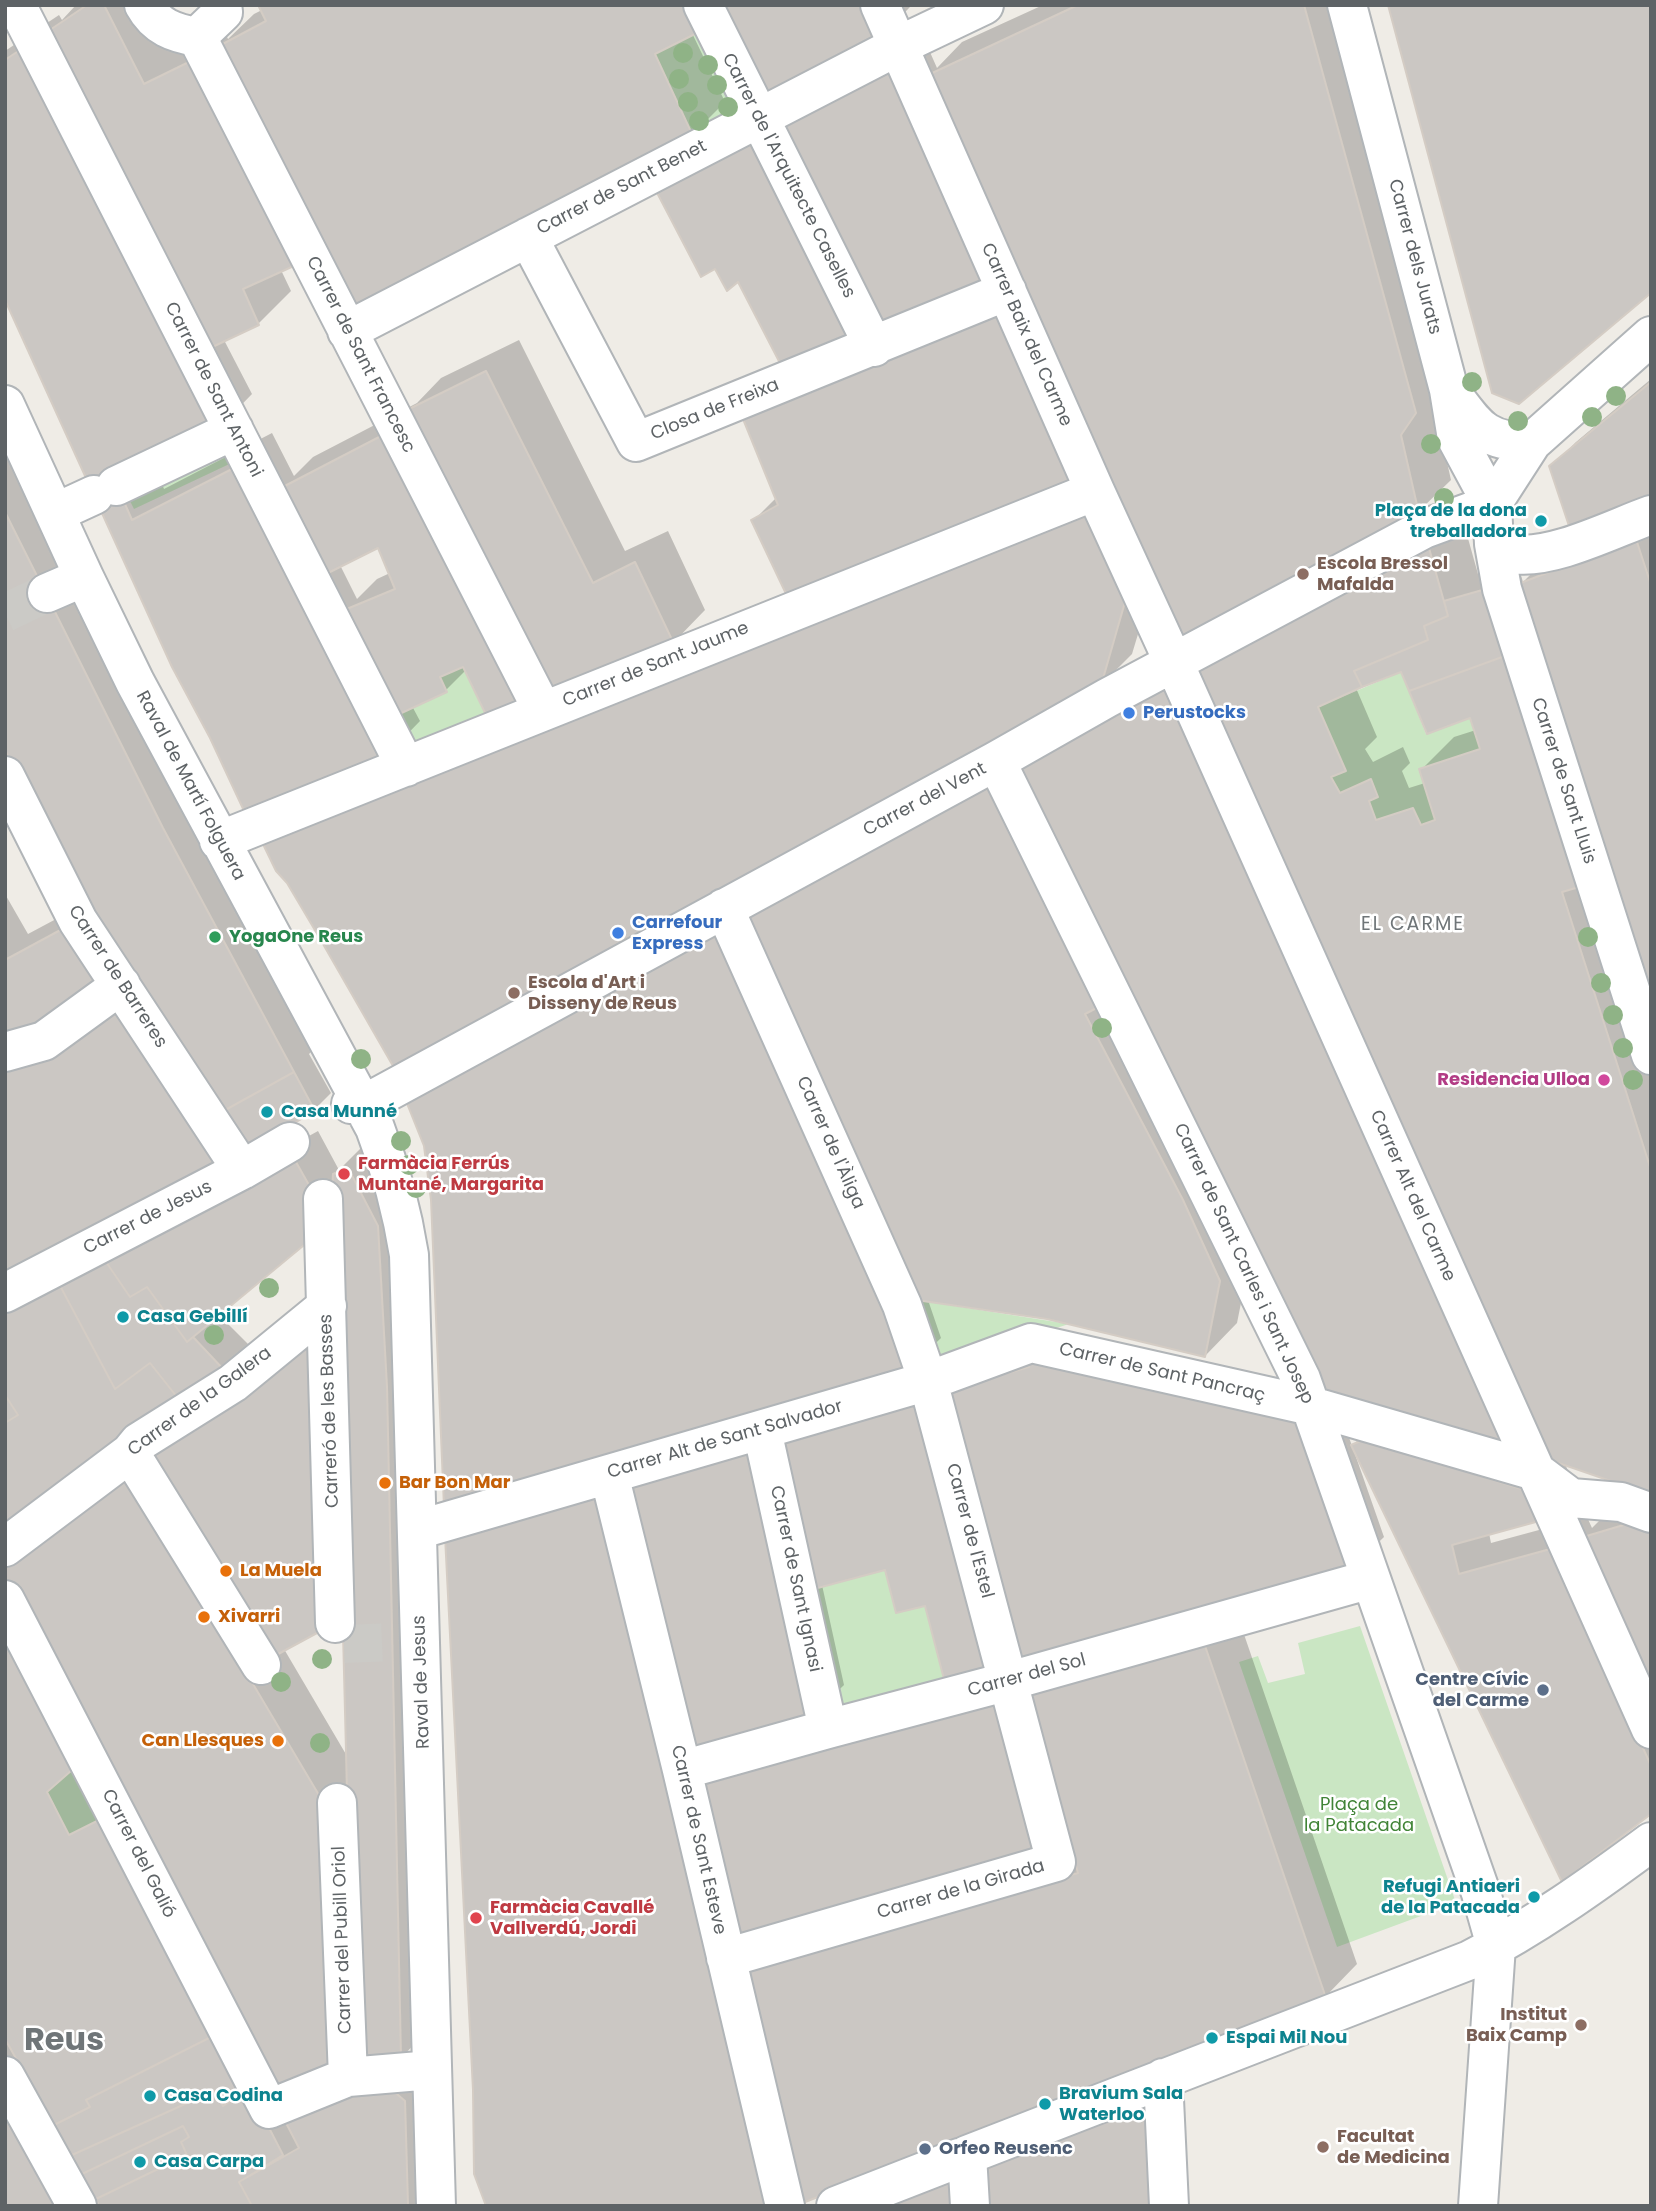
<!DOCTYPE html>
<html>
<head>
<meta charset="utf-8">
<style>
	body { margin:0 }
	#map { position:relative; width:1656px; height:2211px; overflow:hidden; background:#efece6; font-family:Poppins,sans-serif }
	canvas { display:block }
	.frame { position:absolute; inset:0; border:7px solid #5e6366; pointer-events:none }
</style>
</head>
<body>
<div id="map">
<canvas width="1656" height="2211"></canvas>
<div class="frame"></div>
</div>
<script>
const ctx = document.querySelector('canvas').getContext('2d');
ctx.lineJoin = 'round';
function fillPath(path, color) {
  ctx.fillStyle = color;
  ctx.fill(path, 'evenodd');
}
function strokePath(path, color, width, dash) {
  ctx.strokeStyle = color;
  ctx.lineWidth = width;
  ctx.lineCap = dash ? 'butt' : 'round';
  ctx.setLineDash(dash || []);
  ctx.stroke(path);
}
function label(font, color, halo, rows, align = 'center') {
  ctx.font = font + ' Poppins,sans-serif';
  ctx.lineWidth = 5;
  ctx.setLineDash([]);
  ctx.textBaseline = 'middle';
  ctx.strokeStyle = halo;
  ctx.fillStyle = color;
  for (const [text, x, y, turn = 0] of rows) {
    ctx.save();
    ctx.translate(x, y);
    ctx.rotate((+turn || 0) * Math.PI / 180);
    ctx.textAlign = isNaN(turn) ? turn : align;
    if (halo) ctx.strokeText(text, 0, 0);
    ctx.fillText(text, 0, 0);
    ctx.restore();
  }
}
fillPath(new Path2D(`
	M697,33L736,111L693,136L655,54Z
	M232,443L240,459L134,509L126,493Z
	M463,667L487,717L413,747L395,716L447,692L440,677Z
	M1401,672L1426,734L1470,718L1480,749L1420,769L1435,820L1421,825L1413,808L1376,820L1369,801L1378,797L1371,779L1340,793L1331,777L1345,771L1318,707Z
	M916,1300L1069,1324L936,1366Z
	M885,1570L896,1613L925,1606L945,1683L840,1711L814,1589Z
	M1360,1626L1456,1903L1337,1947L1239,1662L1258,1656L1268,1683L1305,1674L1298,1643Z
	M80,1763L107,1816L69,1835L47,1792Z`), '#cae6c3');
fillPath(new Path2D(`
	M76,5H153L176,53L224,30L228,39L254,14L262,10L260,5H909L910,7L878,40L722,5L692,33L725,102L692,135L320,239L281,270L291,291L258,324L224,340L252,394L220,427L152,458L164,489L272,433L294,476L313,457L417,403L441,378L519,340L625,551L668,531L705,610L673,643L466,670L446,690L412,706L420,721L388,754L246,810L5,296V51L59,15L62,20ZM379,545L390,573L377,579L357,599L340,565Z
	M1043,5H1345L1451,480L1418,512L1154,581L1132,654L1099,687L1113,486L753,521L777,497L885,326L922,34L937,68L962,42Z
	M1651,379V497L1551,467L1576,442Z
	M5,408L325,1038L309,1054L331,1093L314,1110L5,1280V894L28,934L86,903L16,821L5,826Z
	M1460,510L1478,574L1517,563L1523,582L1537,568L1651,525V1494L1565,1464L1575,1486L1489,1533L1491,1543L1587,1517L1592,1528L1615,1505L1651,1495V1812L1357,1453L1355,1454L1384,1537L1351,1569L927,1604L886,1568L822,1585L844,1685L811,1717L1236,1611L1357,1964L1325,1997L475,2090L447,1536L1051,1339L1061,1329L1324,1388L1253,1243L1237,1323L1205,1356L1047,1318L928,1300L941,1338L908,1370L446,1505ZM1402,670L1472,716L1476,730L1454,737L1421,770L1425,783L1409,788L1402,771L1410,763L1403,747L1373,762L1365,749L1377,737L1356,688ZM1333,1391L1386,1412L1352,1446Z
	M318,1131L339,1170L367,1142L410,1193L433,2025L398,2061L424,2057L423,2206H5V1557L337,1309L335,1213L218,1314L249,1345L224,1370L180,1401L209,1191ZM344,1609L347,1756L284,1649Z
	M1182,2071L1189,2206H834Z`), '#0003');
const building = new Path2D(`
	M87,5H104L144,84L191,61L296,265L243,289L259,325L208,349L47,32Z
	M258,5H683L697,33L655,54L693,136L356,313L219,46L266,21Z
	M720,5H862L879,41L767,99Z
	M1078,5H1304L1416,413L1401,435L1419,514L1180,646L928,75Z
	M1388,5H1651V293L1519,404L1492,393Z
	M26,46L221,428L121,495L132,520L240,465L389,755L245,813L210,738L172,667L5,300V60Z
	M889,65L988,286L884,328L779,121Z
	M751,137L854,341L783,369L738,282L727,291L715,269L701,277L654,187Z
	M1003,309L1076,484L788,598L751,520L778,505L741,414Z
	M486,371L593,583L635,562L674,644L549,692L407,410Z
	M1651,382V499L1570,529L1549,466Z
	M383,435L520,704L487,717L463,667L440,677L447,692L395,716L342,611L395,589L378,548L324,575L279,489Z
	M5,512L163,828L294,1072L218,1114L58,857L5,750Z
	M1087,514L1125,602L1100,689L397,1073L319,937L287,883L276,871L261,840Z
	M1636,539L1651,585V997L1518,584Z
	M1427,541L1448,616L1424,626L1428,640L1354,671L1362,687L1318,707L1346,771L1331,777L1340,793L1371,779L1378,797L1369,801L1376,820L1413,808L1421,825L1435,820L1419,769L1480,749L1470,718L1427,734L1409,691L1513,653L1589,884L1562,892L1651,1170V1495L1544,1458L1191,669Z
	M1493,587L1513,653L1409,691L1401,672L1362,687L1354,671L1428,640L1424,626L1448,616L1444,601Z
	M1169,682L1510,1446L1323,1390L1017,765Z
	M989,779L1106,1003L1085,1014L1183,1200L1220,1281L1205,1357L1047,1319L916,1300L745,927L751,906Z
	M719,924L891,1319L909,1372L444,1507L431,1200L424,1146L404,1096Z
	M66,927L99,983L5,1044V960Z
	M119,1000L220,1160L5,1282V1062Z
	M294,1072L315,1111L245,1152L218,1114Z
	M292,1155L318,1201L315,1236L187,1342L147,1287L130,1297L102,1256Z
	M348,1168L378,1226L387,1387L401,2059L356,2062L348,1830L332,1198L333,1174Z
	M102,1256L130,1297L147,1287L187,1342L193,1337L225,1371L181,1402L150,1363L115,1389L57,1280Z
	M57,1280L115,1389L150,1363L181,1402L5,1532V1423L18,1415L5,1395V1309Z
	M321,1333L330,1626L269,1659L147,1452Z
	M1027,1361L1300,1422L1352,1571L1022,1662L948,1390L1029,1367Z
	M5,1395L18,1415L5,1423Z
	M917,1400L990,1671L945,1683L925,1606L896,1613L885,1570L814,1589L780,1439Z
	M1365,1439L1531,1492L1543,1520L1452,1545L1459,1574L1554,1548L1651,1766V1814L1562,1882L1351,1445Z
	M754,1448L812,1719L690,1752L627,1485Z
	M127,1472L329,1812L338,2063L270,2090L5,1578L7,1562Z
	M601,1491L772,2206H486L474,2174L473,2090L445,1536Z
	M1627,1524L1651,1533V1696L1580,1538Z
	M5,1619L80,1763L47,1792L69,1835L107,1816L219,2033L86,2100L90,2107L54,2125L5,2039Z
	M1204,1643L1326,1998L800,2204L744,1967L1078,1873L1028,1691Z
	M999,1699L1039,1854L740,1938L702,1780Z
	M219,2033L249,2089L223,2106L214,2091L72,2155L54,2125L90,2107L86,2100Z
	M249,2089L283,2155L239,2182L252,2206H99L96,2199L187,2155L181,2142L189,2137L183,2126L82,2174L72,2155L214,2091L223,2106Z
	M391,2089L405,2101L408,2206H252L239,2182L299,2148L284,2119L350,2094Z
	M1150,2102L1156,2206H986L984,2166Z
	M5,2116L56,2206H5Z
	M183,2126L189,2137L181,2142L187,2155L96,2199L82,2174Z
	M954,2178L955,2206H883Z`);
fillPath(building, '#cbc7c3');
strokePath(building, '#d4ccc4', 2);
strokePath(new Path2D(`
	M5,613L47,593
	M344,1644L393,1642`), '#cbcac6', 38, [38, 19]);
const street = new Path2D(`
	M144,5C156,27 174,33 197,37
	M703,5L874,347
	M880,5L1095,491L1174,663L1651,1729
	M1347,5L1449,390L1457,439L1492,504L1494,544L1502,589L1651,1055
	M21,14L406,767
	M197,37L543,711
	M197,37L223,12L222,5
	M528,237L636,442L1007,291
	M347,331L898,46L984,5
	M1449,390C1476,425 1483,443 1532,442
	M5,405L84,577L135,682L375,1128C391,1170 402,1211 409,1255L436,2206
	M116,486L234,430
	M1492,504L1532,442L1651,336
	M55,513L94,495
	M1494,544C1500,548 1507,553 1514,554C1552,560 1614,528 1651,515
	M47,593L84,577
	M996,761L1301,1379L1481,1893L1496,1946L1478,2206
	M5,776L78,921L242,1170
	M219,841L1095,491
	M724,908L902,1305L928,1381L1056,1862L726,1958
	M5,1052L44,1041L121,985
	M351,1104L363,1105L996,761L1107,698L1424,529L1492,504
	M323,1199L335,1623
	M5,1293L242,1170L290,1142
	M762,1430L828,1729
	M130,1453L261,1665
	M609,1474L682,1770L785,2206
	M417,1530L928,1381L1031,1343L1311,1406L1535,1471L1571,1498L1621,1502L1651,1513
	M5,1547L130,1453L139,1442L233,1383L327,1306
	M5,1600L269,2109L348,2077L432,2070
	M682,1770L828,1729L1009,1681L1371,1579
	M337,1803L348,2077
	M5,2076L77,2206
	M1163,2078L1169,2206
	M836,2206L959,2158
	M970,2206L967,2155L1470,1960C1534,1927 1593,1885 1651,1842`);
strokePath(street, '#b1b5b8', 42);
strokePath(street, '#fff', 38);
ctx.fillStyle = '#8fb386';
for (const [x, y] of [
	[683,53],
	[708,65],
	[679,79],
	[717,85],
	[688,102],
	[728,107],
	[699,121],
	[1472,382],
	[1616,396],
	[1592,417],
	[1518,421],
	[1431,444],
	[1444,498],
	[1588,937],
	[1601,983],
	[1613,1015],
	[1102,1028],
	[1623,1048],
	[361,1059],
	[1633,1080],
	[401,1141],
	[409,1165],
	[416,1188],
	[269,1288],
	[214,1335],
	[322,1659],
	[281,1682],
	[320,1743]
]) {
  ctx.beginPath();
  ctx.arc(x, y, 10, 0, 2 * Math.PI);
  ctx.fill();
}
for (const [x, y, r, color] of [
	[1541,521,7,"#0f9aa8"],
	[1303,574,7,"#8d6e63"],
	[1129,713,7,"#3f7fe0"],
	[618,933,7,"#3f7fe0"],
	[215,937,7,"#2e9e5b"],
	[514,993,7,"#8d6e63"],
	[1604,1080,7,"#d1479c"],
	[267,1112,7,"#0f9aa8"],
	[344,1174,7,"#e0444e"],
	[123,1317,7,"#0f9aa8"],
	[385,1483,7,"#e8710a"],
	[226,1571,7,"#e8710a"],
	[204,1617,7,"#e8710a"],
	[1543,1690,7,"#5c6f8a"],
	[278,1741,7,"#e8710a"],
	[1534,1897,7,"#0f9aa8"],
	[476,1918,7,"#e0444e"],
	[1581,2025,7,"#8d6e63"],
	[1212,2038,7,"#0f9aa8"],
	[150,2096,7,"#0f9aa8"],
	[1045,2104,7,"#0f9aa8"],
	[1323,2147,7,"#8d6e63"],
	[925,2149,7,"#5c6f8a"],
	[140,2162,7,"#0f9aa8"]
]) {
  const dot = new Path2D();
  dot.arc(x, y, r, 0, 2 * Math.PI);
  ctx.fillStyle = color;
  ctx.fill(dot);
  strokePath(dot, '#fff', 2.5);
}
label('18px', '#5e6366', '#fff', [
	["Carrer de l'Arquitecte Caselles",788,176,63],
	["Carrer de Sant Benet",622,188,-27],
	["Carrer dels Jurats",1414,257,75],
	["Carrer Baix del Carme",1026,335,66],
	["Carrer de Sant Francesc",360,355,63],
	["Carrer de Sant Antoni",213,390,63],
	["Closa de Freixa",715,410,-22],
	["Carrer de Sant Jaume",656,665,-22],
	["Carrer de Sant Lluis",1563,781,72],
	["Raval de Martí Folguera",190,786,62],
	["Carrer del Vent",925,800,-28],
	["Carrer de Barreres",117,977,57],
	["Carrer de l'Àliga",830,1143,66],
	["Carrer Alt del Carme",1412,1196,66],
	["Carrer de Jesus",148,1218,-27],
	["Carrer de Sant Carles i Sant Josep",1243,1264,65],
	["Carrer de Sant Pancraç",1162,1373,13],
	["Carrer de la Galera",200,1402,-36],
	["Carreró de les Basses",330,1411,-92],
	["Carrer Alt de Sant Salvador",725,1440,-16],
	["Carrer de l'Estel",969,1531,75],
	["Carrer de Sant Ignasi",795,1579,78],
	["Carrer del Sol",1027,1676,-15],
	["Raval de Jesus",422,1682,-92],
	["Carrer de Sant Esteve",698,1840,77],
	["Carrer del Galió",138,1854,63],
	["Carrer de la Girada",961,1890,-16],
	["Carrer del Pubill Oriol",343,1940,-92]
]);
label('bold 18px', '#0d838f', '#fff', [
	["Plaça de la dona",1527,511,"right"],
	["treballadora",1527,532,"right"],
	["Casa Munné",281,1112],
	["Casa Gebillí",137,1317],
	["Refugi Antiaeri",1520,1887,"right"],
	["de la Patacada",1520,1908,"right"],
	["Espai Mil Nou",1226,2038],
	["Bravium Sala",1059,2094],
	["Waterloo",1059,2115],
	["Casa Codina",164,2096],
	["Casa Carpa",154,2162]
], 'left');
label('bold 18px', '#785e54', '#fff', [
	["Escola Bressol",1317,564],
	["Mafalda",1317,585],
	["Escola d'Art i",528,983],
	["Disseny de Reus",528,1004],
	["Institut",1567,2015,"right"],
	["Baix Camp",1567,2036,"right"],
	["Facultat",1337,2137],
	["de Medicina",1337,2158]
], 'left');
label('bold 18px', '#366cbe', '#fff', [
	["Perustocks",1143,713],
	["Carrefour",632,923],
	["Express",632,944]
], 'left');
label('bold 18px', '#27864d', '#fff', [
	["YogaOne Reus",229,937]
], 'left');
label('bold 18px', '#b23c85', '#fff', [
	["Residencia Ulloa",1590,1080]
], 'right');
label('bold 18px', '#be3a42', '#fff', [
	["Farmàcia Ferrús",358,1164],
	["Muntané, Margarita",358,1185],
	["Farmàcia Cavallé",490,1908],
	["Vallverdú, Jordi",490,1929]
], 'left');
label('bold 18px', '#c56008', '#fff', [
	["Bar Bon Mar",399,1483],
	["La Muela",240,1571],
	["Xivarri",218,1617],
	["Can Llesques",264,1741,"right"]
], 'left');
label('bold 18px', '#4e5e75', '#fff', [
	["Centre Cívic",1529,1680],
	["del Carme",1529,1701],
	["Orfeo Reusenc",939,2149,"left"]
], 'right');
label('18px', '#418437', '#fff', [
	["Plaça de",1359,1805],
	["la Patacada",1359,1826]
]);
ctx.letterSpacing = '2px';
label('19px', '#6f7578', '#fff', [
	["EL CARME",1413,925]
]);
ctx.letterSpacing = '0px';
label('bold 32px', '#6f7578', '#fff', [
	["Reus",64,2042]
]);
</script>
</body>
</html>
